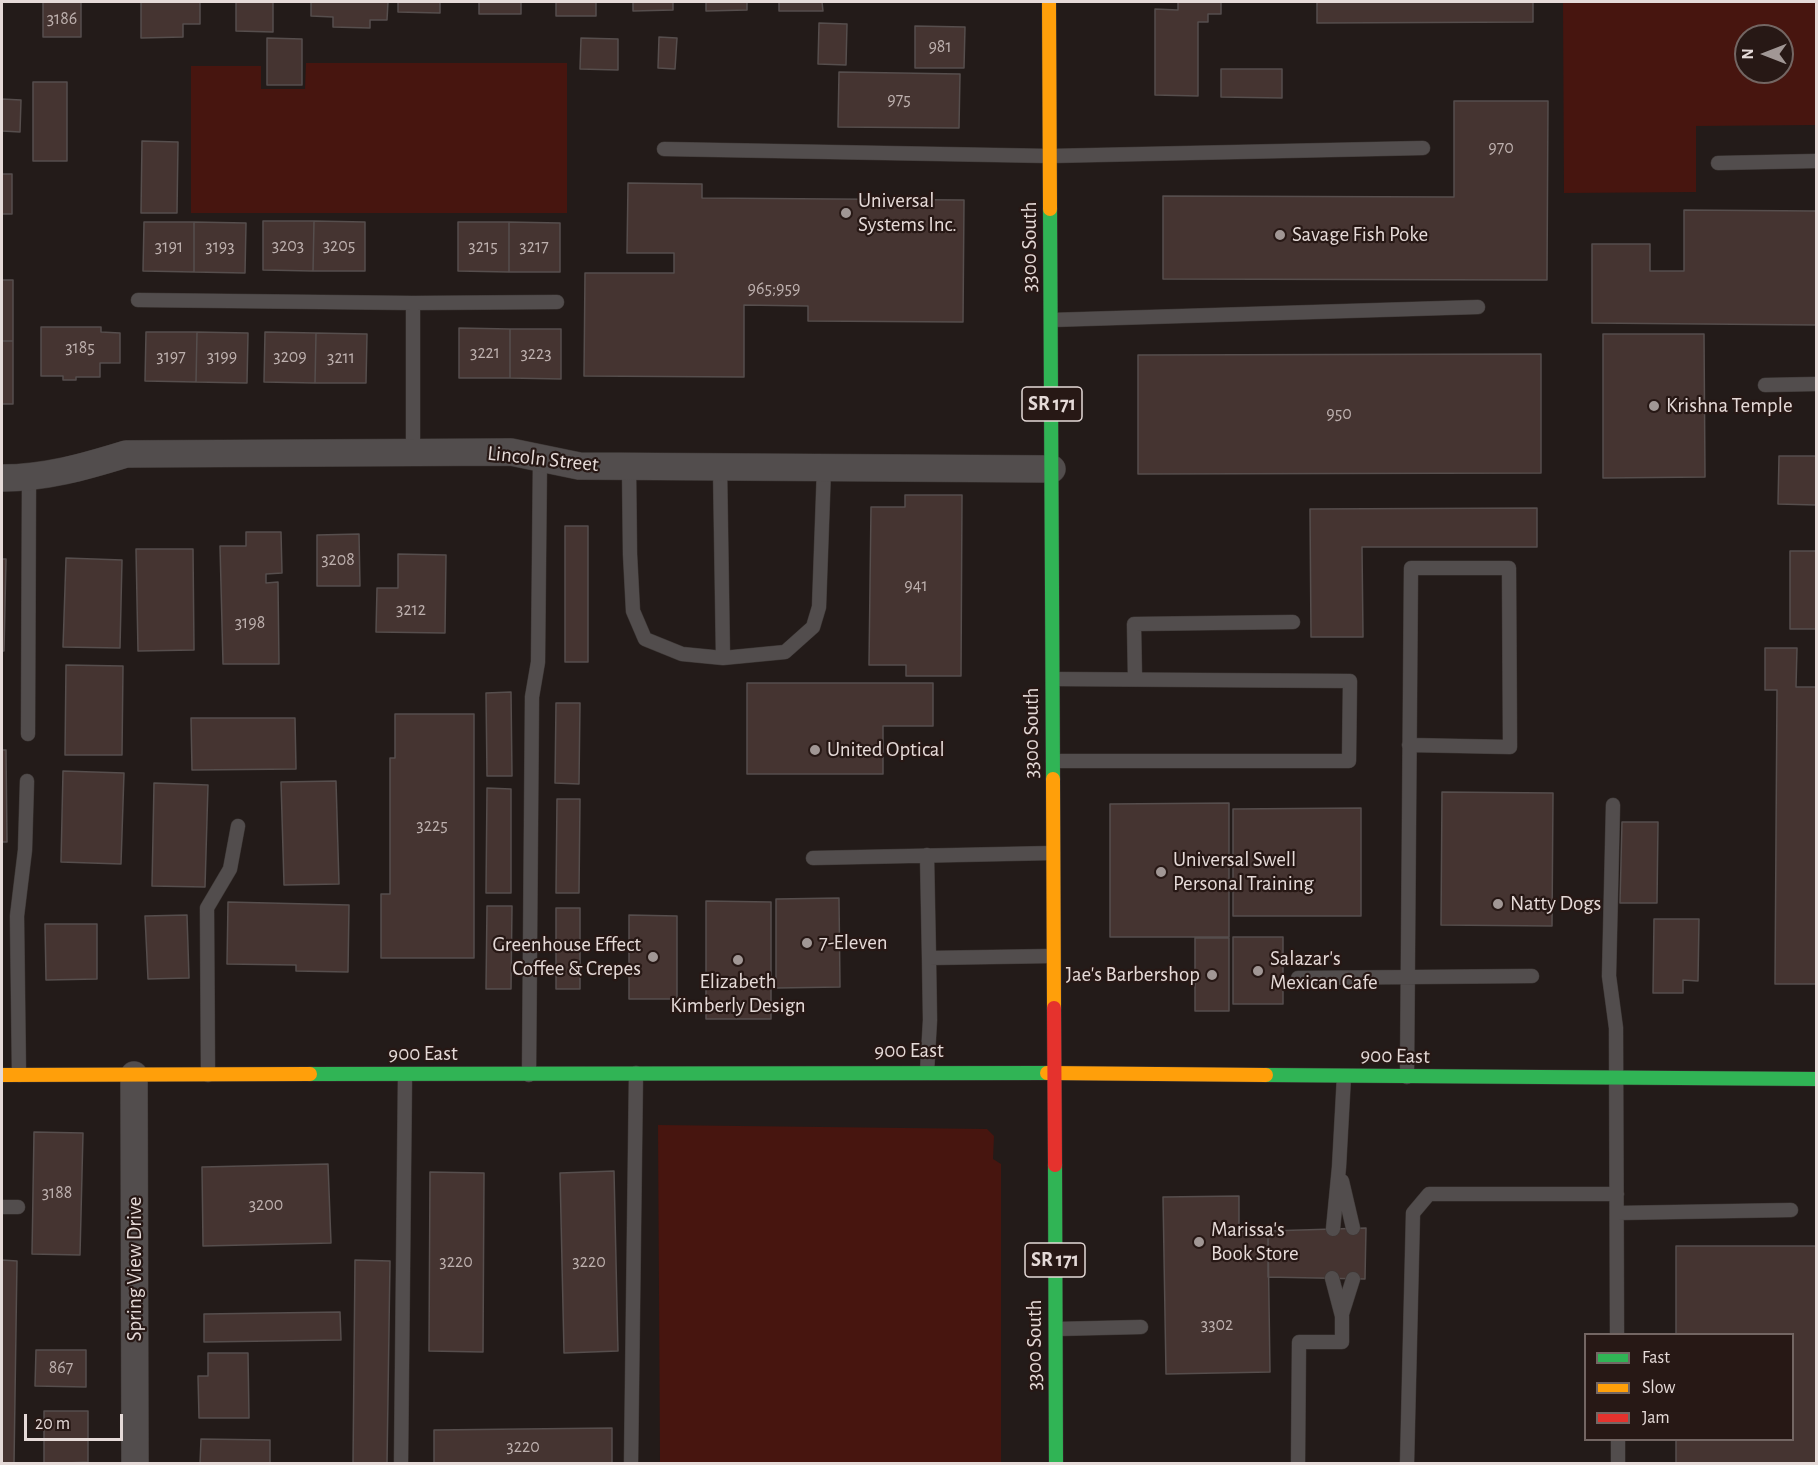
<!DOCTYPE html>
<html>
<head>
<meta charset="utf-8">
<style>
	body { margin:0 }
	#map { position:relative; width:1818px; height:1465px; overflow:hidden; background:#231b19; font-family:"Alegreya Sans",sans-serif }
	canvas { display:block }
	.frame { position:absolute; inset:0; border:3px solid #e5dad8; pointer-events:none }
	.legend { position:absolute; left:1584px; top:1333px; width:210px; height:108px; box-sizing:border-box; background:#271815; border:2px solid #736663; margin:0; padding:8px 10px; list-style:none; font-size:18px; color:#e5dad8 }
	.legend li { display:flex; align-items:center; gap:12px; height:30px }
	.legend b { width:30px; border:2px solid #736663 }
	.north { position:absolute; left:1734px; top:24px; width:60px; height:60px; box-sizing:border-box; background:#271815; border:2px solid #736663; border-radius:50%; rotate:270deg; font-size:16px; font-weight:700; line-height:24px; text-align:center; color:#e5dad8 }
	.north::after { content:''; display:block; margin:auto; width:21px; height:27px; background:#a19795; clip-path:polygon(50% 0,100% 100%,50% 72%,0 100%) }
	.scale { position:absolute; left:24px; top:1414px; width:99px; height:27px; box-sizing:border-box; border:3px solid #e5dad8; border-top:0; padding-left:8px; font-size:18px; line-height:21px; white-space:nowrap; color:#e5dad8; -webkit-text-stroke:4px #271815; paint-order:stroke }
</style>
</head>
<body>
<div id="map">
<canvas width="1818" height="1465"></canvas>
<div class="frame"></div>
<ul class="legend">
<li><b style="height:8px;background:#30b455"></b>Fast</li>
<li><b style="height:8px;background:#ff9f0a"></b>Slow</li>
<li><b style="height:8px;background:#e5322d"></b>Jam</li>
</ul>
<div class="north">N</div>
<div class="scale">20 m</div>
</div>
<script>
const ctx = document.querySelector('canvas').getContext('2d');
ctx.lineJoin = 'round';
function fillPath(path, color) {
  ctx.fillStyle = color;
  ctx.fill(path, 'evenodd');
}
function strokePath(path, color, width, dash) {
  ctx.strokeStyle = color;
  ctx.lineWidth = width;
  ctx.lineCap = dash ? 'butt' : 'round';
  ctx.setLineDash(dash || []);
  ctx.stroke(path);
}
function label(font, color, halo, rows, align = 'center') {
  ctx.font = font + ' "Alegreya Sans",sans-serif';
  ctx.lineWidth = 4.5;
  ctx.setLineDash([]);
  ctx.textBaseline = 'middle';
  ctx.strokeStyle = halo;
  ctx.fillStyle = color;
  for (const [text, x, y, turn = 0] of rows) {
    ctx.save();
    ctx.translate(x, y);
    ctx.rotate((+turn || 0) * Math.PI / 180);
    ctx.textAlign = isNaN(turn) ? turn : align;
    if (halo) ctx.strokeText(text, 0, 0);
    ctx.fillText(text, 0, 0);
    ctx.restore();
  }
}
fillPath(new Path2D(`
	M1563,2H1816V125L1696,126V192L1564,193ZM1746,36H1782V72H1746Z
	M306,63H567V213H191V66H261V89H305Z
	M658,1125L987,1129L994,1136L993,1159L1001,1164V1463H660Z`), '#47150f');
const building = new Path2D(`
	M43,2H81V37H43Z
	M141,2H200V24H183V37L141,38Z
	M236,2H273V32L236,31Z
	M311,2H388L387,20H370V28L333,27V17L311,16Z
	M398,2H440V13L398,12Z
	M479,2H521V14H479Z
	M556,2H596V16H556Z
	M633,2H673V10L633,11Z
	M706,2H747V10L706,11Z
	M779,2H822L823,11H779Z
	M1178,2H1221V14H1208V22H1198V96L1155,95V9L1178,10Z
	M1317,2H1533V22L1317,23Z
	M819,23L847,24L846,65L818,64Z
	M915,26L965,27L964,68H915Z
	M659,37L677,38L675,69L658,68Z
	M267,38L302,39V85H267Z
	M581,38L618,39V70L580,69Z
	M1221,69H1282V98L1221,97Z
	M839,72L960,74L959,128L838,127Z
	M33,82H67V161H33Z
	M2,99L21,100L20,132L2,131Z
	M1454,101H1548L1547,280L1163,279V196L1454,197Z
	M142,141L178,142L177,213H141Z
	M2,174H12V214H2Z
	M628,183L702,184V198L964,200L963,322L808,321V306L744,305V377L584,376L585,273H674V253H627Z
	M1684,210L1816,211V325L1592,323V244H1650V271H1684Z
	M263,221H314L313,271L263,270Z
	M314,221L365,222V271H313Z
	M144,222H194V272L143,271Z
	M194,222L246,223L245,273L194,272Z
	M458,222H509V272L458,271Z
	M509,222L560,223V272H509Z
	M2,280H13V341H2Z
	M41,327H101V332L120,333V363H100V377H76V380H63V376H41Z
	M459,328L510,329V378H459Z
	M510,329H561V379L510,378Z
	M146,332H197L196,382L145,381Z
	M197,332L248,333L247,383L196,382Z
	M265,332L316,333L315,383L264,382Z
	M316,333L367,334L366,383H315Z
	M1603,334H1704L1705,477L1603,478Z
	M2,341H13V404H2Z
	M1541,354V473L1138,474V355Z
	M1779,456H1816V505L1778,504Z
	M905,495H962L961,676H906V665H869L871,507H905Z
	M1537,508V547H1362L1363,637H1311L1310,509Z
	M565,526H588V662H565Z
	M246,532H281L282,573L266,574V583L278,582L279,664H223L220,546H246Z
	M359,534L360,586H317V535Z
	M136,549H193L194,650L138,651Z
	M1790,551H1816V629H1790Z
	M398,554L446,555L445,633L376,632L377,588H398Z
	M66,558L122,560L120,648L63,647Z
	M2,559H6L4,651H2Z
	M1765,648H1797L1796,687H1816V984H1775L1777,690H1765Z
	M66,665L123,666L122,755H65Z
	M747,683H933V726H883V774H747Z
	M511,692L512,776H487L486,693Z
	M556,703H580L579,784L555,783Z
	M395,714H474V958H381V894H390V758H395Z
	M191,718H295L296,769L192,770Z
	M2,750H6L7,842H2Z
	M63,771L124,773L121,864L61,862Z
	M336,781L339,884L284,885L281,782Z
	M154,783L208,785L205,887L152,886Z
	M487,788L511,789V893H486Z
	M1442,792L1553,793L1552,926L1441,925Z
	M557,799H580L579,893H556Z
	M1229,803V937H1110V804Z
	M1361,808V916H1233V809Z
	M1622,822H1658L1657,903H1620Z
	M839,898L840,987L776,988V899Z
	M706,901L771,902V1019H706Z
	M228,902L349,905L348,972L296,971V965L227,964Z
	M487,906H512L511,989H486Z
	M556,908H580V989H556Z
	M187,915L189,978L148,979L145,916Z
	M629,915L677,916V999H629Z
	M1654,919H1699L1698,981L1683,980V993H1653Z
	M45,924H97V979L46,980Z
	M1233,937H1283V1004H1233Z
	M1195,938H1229V1011H1195Z
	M34,1132L83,1133L80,1255L32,1254Z
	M328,1164L331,1243L203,1246L202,1167Z
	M614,1171L618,1351L564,1353L560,1173Z
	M430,1172L484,1173L483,1352L429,1351Z
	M1239,1196V1231H1268L1270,1372L1166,1374L1163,1197Z
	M1366,1228L1365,1279L1268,1277V1231Z
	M1676,1246H1816V1464H1676V1440H1792V1334H1676Z
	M2,1260L17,1261L14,1464H2Z
	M355,1260L390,1261L387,1464H353Z
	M340,1312L341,1340L204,1342V1314Z
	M36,1350H86V1387L35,1386Z
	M208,1353H248L249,1418H199L198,1376H208Z
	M44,1411H88V1462L44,1464Z
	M612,1428V1464H434V1430Z
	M201,1439L270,1440V1464H200Z`);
fillPath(building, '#453431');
strokePath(building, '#564e4d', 1.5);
const lane = new Path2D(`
	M664,149L1050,156L1423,148
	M1718,163L1816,161
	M138,300L413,303V453
	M413,303L557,302
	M1051,320L1478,307
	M1765,385L1816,384
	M629,467L630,554L633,611L645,639L682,654L723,658L785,652L813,627L819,607L824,468
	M720,467L723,658
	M1053,679L1350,681L1349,761H1053
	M1135,679L1134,624L1293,622
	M28,734L29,478
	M1613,805L1609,976L1616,1028L1617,1334
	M927,855L929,958L1053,956
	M813,858L1053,853
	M1298,978L1532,976
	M927,1072L930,1020L929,958
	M19,1075L17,916L25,850L27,781
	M208,1075L207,908L230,869L238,826
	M529,1075L532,697L538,662L540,458
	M1407,1077L1411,568H1509L1510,747L1409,745
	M1342,1181L1353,1228
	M2,1207H18
	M1617,1213L1791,1210
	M1333,1229L1339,1167L1344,1076
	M1342,1314L1353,1279
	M1056,1329L1141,1327
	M1618,1440V1464
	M401,1464L405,1075
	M631,1464L636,1073
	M1298,1464L1299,1342H1342V1316L1332,1278
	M1407,1464L1413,1213L1429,1194H1617`);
const street = new Path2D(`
	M2,478C45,478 84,467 126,454L511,452L579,466L1052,469
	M134,1075L135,1464`);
const fast = new Path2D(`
	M1050,209L1053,779
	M310,1074L1047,1073
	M1266,1075L1816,1079
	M1055,1165L1056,1464`);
const slow = new Path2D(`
	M1049,2L1050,209
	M1053,779L1054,1008
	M1047,1073L1266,1075
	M2,1075L310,1074`);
const jam = new Path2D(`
	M1054,1008L1055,1165`);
strokePath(lane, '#3d3735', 15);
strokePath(street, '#3d3735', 28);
strokePath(fast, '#3d3735', 15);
strokePath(slow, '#3d3735', 15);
strokePath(jam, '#3d3735', 15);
strokePath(lane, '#524d4d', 14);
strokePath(street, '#524d4d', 27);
strokePath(fast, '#30b455', 14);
strokePath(slow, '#ff9f0a', 14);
strokePath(jam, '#e5322d', 14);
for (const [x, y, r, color] of [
	[846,213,6,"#a19795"],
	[1280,235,6,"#a19795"],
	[1654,406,6,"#a19795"],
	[815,750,6,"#a19795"],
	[1161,872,6,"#a19795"],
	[1498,904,6,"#a19795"],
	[807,943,6,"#a19795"],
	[653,957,6,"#a19795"],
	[738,960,6,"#a19795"],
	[1258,971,6,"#a19795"],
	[1212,975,6,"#a19795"],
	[1199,1242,6,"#a19795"]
]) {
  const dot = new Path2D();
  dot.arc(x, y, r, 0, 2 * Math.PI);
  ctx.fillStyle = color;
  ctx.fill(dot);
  strokePath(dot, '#271815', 2);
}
label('18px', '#bdb0ae', null, [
	["3186",62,19],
	["981",940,47],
	["975",899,100],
	["970",1501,148],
	["3203",288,246],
	["3205",339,246],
	["3191",169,247],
	["3193",220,247],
	["3215",483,247],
	["3217",534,247],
	["965;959",774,289],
	["3185",80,348],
	["3221",485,353],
	["3223",536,354],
	["3197",171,357],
	["3199",222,357],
	["3209",290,357],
	["3211",341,358],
	["950",1339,414],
	["3208",338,560],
	["941",916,586],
	["3212",411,610],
	["3198",250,623],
	["3225",432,826],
	["3188",57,1193],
	["3200",266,1205],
	["3220",456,1262],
	["3220",589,1262],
	["3302",1217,1325],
	["867",61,1368],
	["3220",523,1447]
]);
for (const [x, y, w] of [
	[1052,404,60],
	[1055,1260,60]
]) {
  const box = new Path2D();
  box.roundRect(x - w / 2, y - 17, w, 34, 4.5);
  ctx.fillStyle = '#271815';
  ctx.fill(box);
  strokePath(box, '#e5dad8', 1.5);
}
label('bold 20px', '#e5dad8', null, [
	["SR 171",1052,404],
	["SR 171",1055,1260]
]);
label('21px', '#e5dad8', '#271815', [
	["Universal",858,201],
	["Systems Inc.",858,225],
	["Savage Fish Poke",1292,235],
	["Krishna Temple",1666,406],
	["United Optical",827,750],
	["Universal Swell",1173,860],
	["Personal Training",1173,884],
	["Natty Dogs",1510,904],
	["7-Eleven",819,943],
	["Greenhouse Effect",641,945,"right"],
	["Coffee & Crepes",641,969,"right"],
	["Salazar's",1270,959],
	["Mexican Cafe",1270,983],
	["Jae's Barbershop",1200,975,"right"],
	["Elizabeth",738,982,"center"],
	["Kimberly Design",738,1006,"center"],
	["Marissa's",1211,1230],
	["Book Store",1211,1254]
], 'left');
label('21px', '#e5dad8', '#271815', [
	["3300 South",1030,247,-90],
	["Lincoln Street",543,459,6],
	["3300 South",1032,733,-90],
	["900 East",909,1051],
	["900 East",423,1054],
	["900 East",1395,1056,1],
	["Spring View Drive",135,1269,-90],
	["3300 South",1035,1345,-90]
]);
</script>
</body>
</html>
